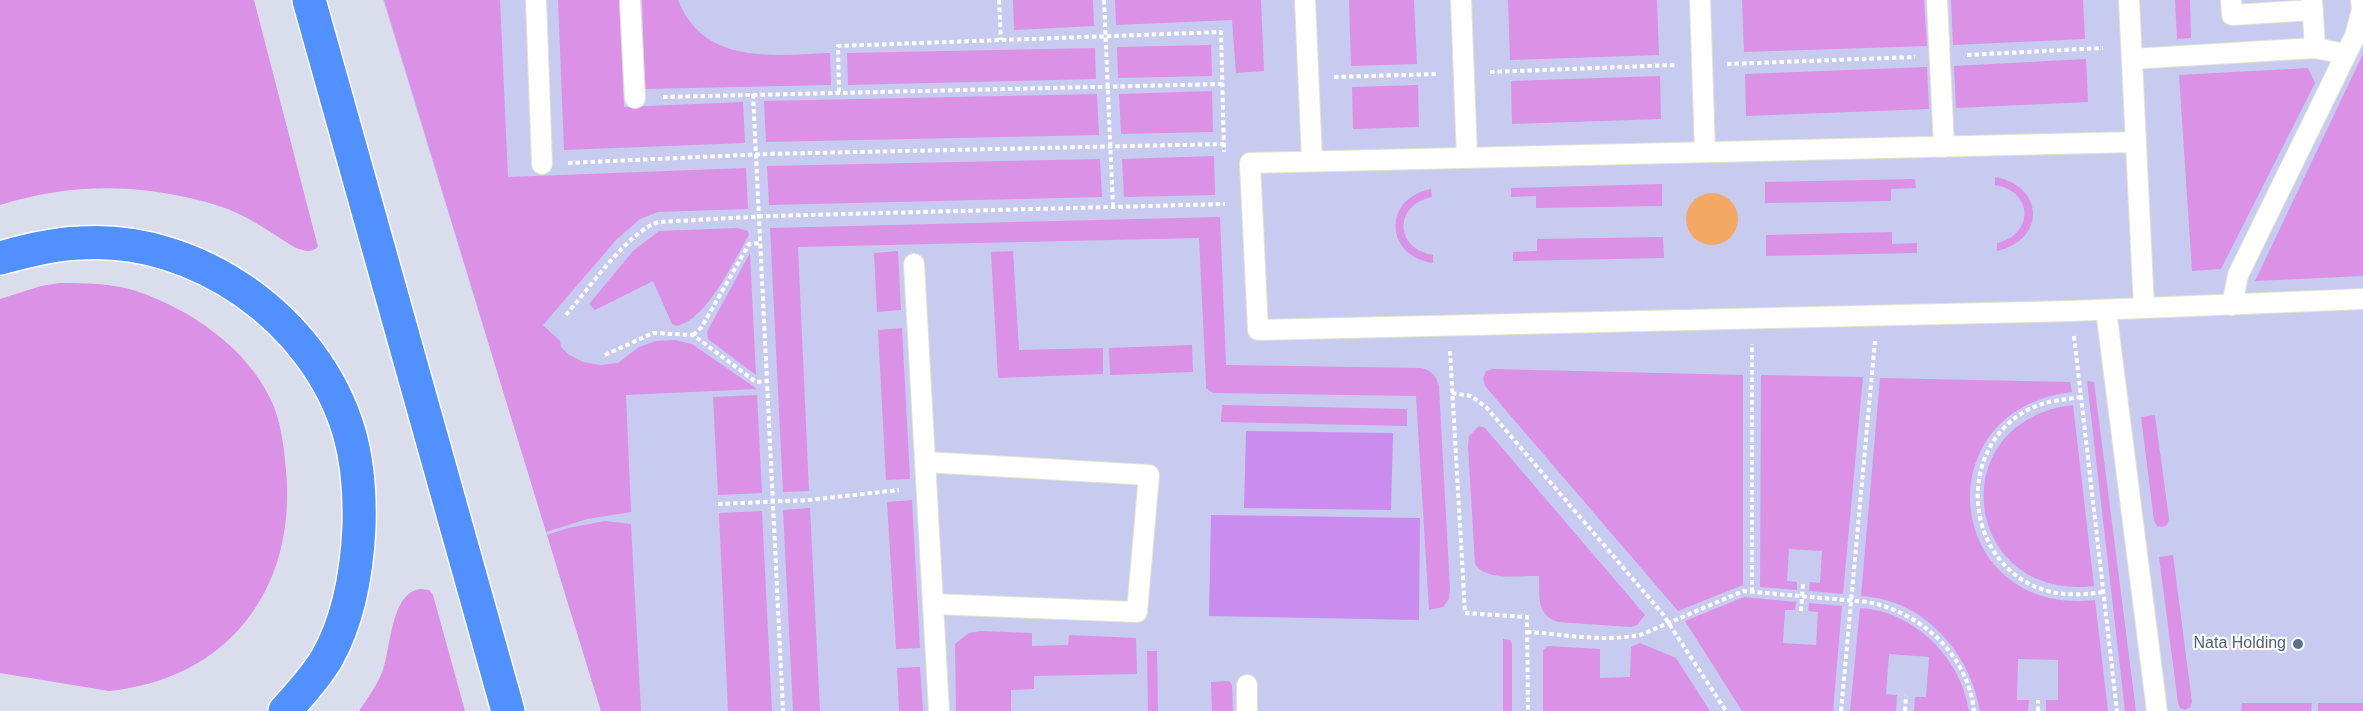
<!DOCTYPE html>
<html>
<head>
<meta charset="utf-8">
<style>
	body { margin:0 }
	canvas { display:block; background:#d9ddec }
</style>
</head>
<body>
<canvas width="2363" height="711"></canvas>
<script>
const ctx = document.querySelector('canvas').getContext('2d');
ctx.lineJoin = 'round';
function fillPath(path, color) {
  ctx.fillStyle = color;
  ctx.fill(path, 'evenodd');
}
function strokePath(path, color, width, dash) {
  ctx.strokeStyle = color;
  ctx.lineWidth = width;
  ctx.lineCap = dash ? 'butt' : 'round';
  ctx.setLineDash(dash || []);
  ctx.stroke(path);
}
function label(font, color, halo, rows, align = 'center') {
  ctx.font = font + ' Arial,sans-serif';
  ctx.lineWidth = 4.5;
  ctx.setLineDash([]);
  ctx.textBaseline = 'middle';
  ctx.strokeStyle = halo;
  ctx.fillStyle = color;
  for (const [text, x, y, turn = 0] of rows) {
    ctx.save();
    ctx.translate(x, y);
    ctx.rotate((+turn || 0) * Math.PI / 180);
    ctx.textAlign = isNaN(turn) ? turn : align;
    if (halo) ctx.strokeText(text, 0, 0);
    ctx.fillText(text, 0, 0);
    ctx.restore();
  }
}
fillPath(new Path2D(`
	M383,0H2363V711H601Z`), '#c7cbef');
fillPath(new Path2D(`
	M0,0H254L318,247C311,253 305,251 296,248C277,237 260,224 241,215C224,206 203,201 185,197C122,183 61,186 0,205Z
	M384,0H500L508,177L746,168L748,209L658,212L640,219L616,240L543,325L560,341L561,347L568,354L583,362L601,365L618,363L639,347L656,341L675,340L692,344L757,389L626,395L631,512L587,519L546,532Z
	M558,0H619L624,107L743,102L745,143L564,150Z
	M642,0H678C704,66 774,55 830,53L831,85L645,89Z
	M1013,0H1093L1094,26L1014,30Z
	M1115,0H1261L1264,71L1236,73L1232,20L1116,25Z
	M1349,0H1414L1417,64L1351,66Z
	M1508,0H1657L1659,55L1510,60Z
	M1742,0H1924L1927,46L1744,52Z
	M1951,0H2083L2085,39L1953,45Z
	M2175,0H2190L2191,38L2177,39Z
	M1211,45L1212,76L1118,78L1117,47Z
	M1095,48L1096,79L848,85L847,53Z
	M2363,54V276L2255,281Z
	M2086,59L2088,102L1956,108L1954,66Z
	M1927,67L1929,109L1746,116L1745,74Z
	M2308,68L2315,83L2221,269L2192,271L2179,75Z
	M1660,76L1661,119L1512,124L1511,81Z
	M1418,85L1419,127L1353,129L1352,87Z
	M1212,91L1213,132L1121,134L1119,94Z
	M1097,94L1099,135L766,142L764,101Z
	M1214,156L1215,195L1124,197L1122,159Z
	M1100,159L1102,197L769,205L767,166Z
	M1995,177C2045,186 2046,240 1997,251V243C2034,235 2034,191 1995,185Z
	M1915,179L1916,188L1891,189V201L1765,203V182Z
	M1662,184V206L1536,208V196L1511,197V188Z
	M1431,189L1432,197C1393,205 1395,249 1433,255V263C1384,256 1383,198 1431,189Z
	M1220,217L1226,365L1421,368C1432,370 1437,377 1439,387L1450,589L1449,599L1443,607L1429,610L1416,396L1213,393L1206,388V383L1199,238L798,247L809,491L783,492L770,228Z
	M737,228L748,231L749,235C733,262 707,320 676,326L672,324L653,281L595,310L589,304L633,251L659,231Z
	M1892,232V244L1917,243V253L1766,256V235Z
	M1663,237L1664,258L1513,261V252L1537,251V239Z
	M898,251L901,310L877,312L874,253Z
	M1013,251L1019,350L1103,348V374L998,378L991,252Z
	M750,253L756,375L708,339L707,332Z
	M59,283C85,283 111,283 136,291C190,309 246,347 271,400C281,421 284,447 286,470C297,588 229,679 109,691L0,673V299L41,286Z
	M902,328L910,479L886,480L878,330Z
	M1192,345L1193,372L1110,375L1109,348Z
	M1493,369L1743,375V585L1678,611L1485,386L1483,378L1486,371Z
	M1761,375L1863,377L1843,594L1809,591L1810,582L1820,583L1822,551L1789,549L1787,581L1797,582V590L1760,587Z
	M1880,378L2070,382L2072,392C1921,410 1946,617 2095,600L2108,711H2046V700H2058V660L2018,659L2017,700H2029L2028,711H1980C1970,652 1923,599 1861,596Z
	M2087,381L2094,382L2136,711H2125Z
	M757,395L762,493L718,495L713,397Z
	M1222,405L1407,409V426L1221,422Z
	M2073,405L2094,586C1963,601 1940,421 2073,405Z
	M2155,415L2169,519L2167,525L2162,527L2157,526L2154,521L2141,417Z
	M1479,426L1485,428L1645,615L1637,625L1631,627L1558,622C1535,614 1540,596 1539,576C1520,575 1486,582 1475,564L1468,446L1469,436Z
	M912,500L920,648L896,649L887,502Z
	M810,508L820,711H793L783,510Z
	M762,511L772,711H728L719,513Z
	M605,521L631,524L641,711H601L547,535L568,528Z
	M2173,555L2192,702L2190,707L2185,710L2180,708L2178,703L2159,557Z
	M420,589L429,590L433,595L465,711H359C368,698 377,685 383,670C391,647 391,593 420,589Z
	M1744,597L1796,602L1795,610H1785L1783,643L1816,645L1818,612L1808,611L1809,603L1842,606L1833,711H1742L1685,621Z
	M1860,608C1914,611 1961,658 1969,711H1914L1915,697H1926L1929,657L1889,654L1886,694L1897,695L1896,711H1850Z
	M981,631L1032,633V646L1068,645L1069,635L1136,638L1137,674L1034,676V689L1011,690V711H956L955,644L969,633Z
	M1503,639L1510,640L1512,644V711H1503Z
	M1640,643L1676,658L1710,711H1543V650L1548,646L1600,649V678L1630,677L1631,647Z
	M1147,651H1157L1158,711H1148Z
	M920,667L923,711H899L897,668Z
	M1229,681L1232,685L1233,711H1212L1211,682Z
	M2242,703H2312L2311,711H2241Z
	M2318,703H2363V711H2318Z`), '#db91e6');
fillPath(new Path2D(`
	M1246,431L1393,433L1391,510L1244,508Z
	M1211,515L1420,518L1419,620L1209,616Z`), '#ca8cef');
fillPath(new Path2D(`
	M1686 219a26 26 0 1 1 52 0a26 26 0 1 1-52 0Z`), '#f5a864');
const lane = new Path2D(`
	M536,0L542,164
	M630,0L635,98
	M1305,0L1312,160
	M1461,0L1467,157
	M1700,0L1705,152
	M1937,0L1944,147
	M2129,0L2144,308
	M2231,0L2232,15L2313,10
	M2312,0L2315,48
	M2132,59L2315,48L2346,54
	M2136,142L1250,163L1258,330L2071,311L2363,299
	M914,264L939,711
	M2232,305L2238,275L2355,36L2362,10L2361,0
	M2106,310L2157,711
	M925,462L1149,475L1137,612L933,604
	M1247,685V711`);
const highway = new Path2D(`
	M309,0L508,711
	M0,258C26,251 53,244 80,243C197,235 316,320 349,432C358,463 360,495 359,527C357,570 349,619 327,658C316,677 300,694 285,711`);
strokePath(lane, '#e2e3ce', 22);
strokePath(highway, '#fff', 36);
strokePath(new Path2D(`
	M999,0L1001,40
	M1104,0L1113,208
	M1967,55L2103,48
	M1727,64L1915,57
	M1490,72L1675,65
	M1334,77L1438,74
	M839,92L838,46L1221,32L1224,152
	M753,94L783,711
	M663,97L1223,84
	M568,163L766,154L1224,144
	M566,315C587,291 629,230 659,222L769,216L1225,204
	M693,335L701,328L749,244L760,243
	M2074,336L2117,711
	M1450,351L1465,613L1527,617L1528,711
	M605,355L653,333L693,335L756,382L767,381
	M1452,393L1471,396L1486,407L1662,613L1726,711
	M2081,397C2069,399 2056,400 2045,403C1955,430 1956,561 2044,590C2063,596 2083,595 2103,592
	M718,504L809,500L899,490
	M1752,592V344
	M1801,611L1803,582
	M1527,632C1565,634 1606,643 1643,634L1743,591L1868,602C1922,613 1968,655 1974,711
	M1841,711L1875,341
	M1905,711L1906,696
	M2038,711V700`), '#fff', 4, [4.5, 3]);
strokePath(lane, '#fff', 20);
strokePath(highway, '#5190ff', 33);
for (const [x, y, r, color] of [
	[2298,644,6,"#5c6f8a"]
]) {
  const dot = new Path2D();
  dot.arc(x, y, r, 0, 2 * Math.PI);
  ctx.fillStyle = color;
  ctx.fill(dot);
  strokePath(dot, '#fff', 2);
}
label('16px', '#4e5e75', '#fff', [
	["Nata Holding",2286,644]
], 'right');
</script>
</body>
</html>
